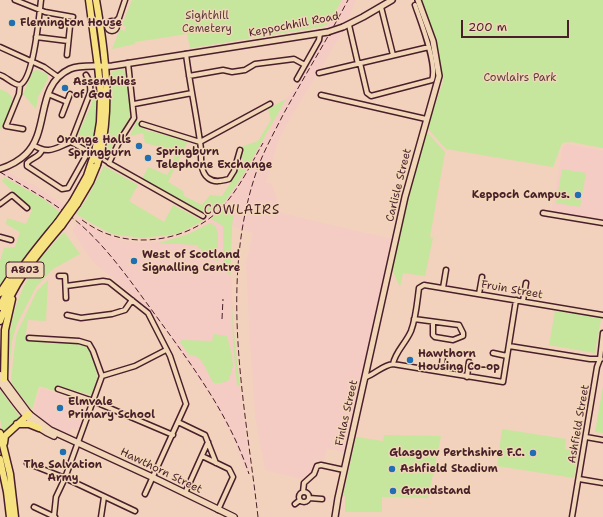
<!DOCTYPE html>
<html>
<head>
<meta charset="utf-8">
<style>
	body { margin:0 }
	#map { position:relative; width:603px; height:517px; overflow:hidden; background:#f2d2bd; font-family:"Shantell Sans",sans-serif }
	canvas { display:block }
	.scale { position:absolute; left:461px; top:20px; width:108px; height:18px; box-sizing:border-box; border:2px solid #4a1f2b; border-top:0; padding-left:5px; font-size:12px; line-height:14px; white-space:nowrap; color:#4a1f2b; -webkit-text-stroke:3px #f1d7b8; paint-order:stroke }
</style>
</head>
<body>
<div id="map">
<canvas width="603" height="517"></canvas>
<div class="scale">200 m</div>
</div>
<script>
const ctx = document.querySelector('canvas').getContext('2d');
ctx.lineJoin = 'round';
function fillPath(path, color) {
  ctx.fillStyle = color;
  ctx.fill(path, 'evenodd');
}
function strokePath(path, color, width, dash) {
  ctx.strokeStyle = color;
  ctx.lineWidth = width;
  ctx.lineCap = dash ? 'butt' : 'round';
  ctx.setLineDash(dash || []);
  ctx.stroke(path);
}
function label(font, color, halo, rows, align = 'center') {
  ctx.font = font + ' "Shantell Sans",sans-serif';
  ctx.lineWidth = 3;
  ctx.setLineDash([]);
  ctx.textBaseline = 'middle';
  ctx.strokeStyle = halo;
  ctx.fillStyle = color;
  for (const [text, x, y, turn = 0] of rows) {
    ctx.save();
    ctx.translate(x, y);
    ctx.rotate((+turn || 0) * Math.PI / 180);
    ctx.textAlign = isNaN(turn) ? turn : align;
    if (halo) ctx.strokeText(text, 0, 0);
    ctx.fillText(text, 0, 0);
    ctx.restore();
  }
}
fillPath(new Path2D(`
	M342,0H356L341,35L292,115L281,135L276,148L266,183L272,184L281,213L396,240L359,405L345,453L327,448L324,461L315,459L311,474L305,480L265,470L255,417L249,324L246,263L253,233L232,226L231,271L234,342L251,470H245L235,442L213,400L173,341L149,309L92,261L72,230L81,217L99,232L111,237L124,241L142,243L160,242L177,238L193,232L208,222L201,217L203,214L211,219L213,218L205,214L209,216L224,203L243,175L286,99L300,81L328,24Z
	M566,144L603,151V223L551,214L563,147Z
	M5,170L30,184H33L67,207L62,214L45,200L0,174V172Z
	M41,388L87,405L79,430L72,428L70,434L55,428L44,422L33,412Z`), '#f4ccc3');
fillPath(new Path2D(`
	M132,0H342L328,24L321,27L190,48L187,34L135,42V44L112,49L120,29L125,31L126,27L122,25Z
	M422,0H603V148L571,142L562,143L553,167L446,149L427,128L443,82L436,45Z
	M124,69L130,105V117L105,158L80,144L81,138L78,134C84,120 100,93 94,78H109L113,71Z
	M38,70L47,74L48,79L38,97L36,109L23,94L33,71Z
	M0,89C25,97 7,117 0,130Z
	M286,99L243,175L224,203L209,216L142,179L148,167L167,175L174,163L173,150L145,143L143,133L130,136L137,120L145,130L188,141L168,182L183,191L184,196L202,205L210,195L222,196L243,163L241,147L258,141L271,120L268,109Z
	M424,129L445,152L430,237L433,238L425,276L403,273L400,287L390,265Z
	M104,166L138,185L129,201L164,222L173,205L203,221L177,234L142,238L112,234L91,223L76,214L86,200Z
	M562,169L586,173L580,207L556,203Z
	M4,177L45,200L62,214L14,269L0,290V261L4,248L15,247L20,232L6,224L7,218L26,224L32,210L2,181Z
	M226,206L234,208C227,267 233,328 240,386H237L233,342L231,275L223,269V226L211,219Z
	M210,223L215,226L218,233V261H216L214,257L202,256V249L198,248V245L159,243L189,234Z
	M64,232L80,254L53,269L36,287L17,324L12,341L9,374L8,372C8,361 7,350 9,339C12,311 23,282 40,259C47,250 56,241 64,232Z
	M48,280L46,321L28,320L25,339L37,342L81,344L88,348L96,368L97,379L91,395L57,386L55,391L39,386L32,410L13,385L11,379L15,344L17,333L37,291Z
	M555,311L601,318L595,353L549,345Z
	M214,334L227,336L232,355L233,366L229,379L228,381L221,383H214C207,375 204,354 189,355L180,342L182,340L212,341Z
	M603,386V433L595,432Z
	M0,390L20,417L10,425L3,434L0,419Z
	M502,429L566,439L565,449L578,451L574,478L497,466Z
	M384,435L441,436L428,498L382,497V512H345V496H343L356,437L383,441Z`), '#c6e59d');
const pedestrian = new Path2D(`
	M99,157L109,163`);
const minor = new Path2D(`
	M15,0L45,12L73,17
	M381,7L393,55
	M107 26a5 5 0 1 1 10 0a5 5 0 1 1-10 0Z
	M115,22L119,18L125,0
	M349,25L358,64
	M36,37L68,41
	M0,47L44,67L58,77
	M186,54C190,86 197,117 201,149C201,158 200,172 208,178C214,183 222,181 229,179L234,171L240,150
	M67,55L70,26
	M128,63L134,118L120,140L109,163L203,216
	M360,63L367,93L371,96L432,80C438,65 420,20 415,5
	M319,73L429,47
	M0,75C7,77 13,85 20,85
	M189,76L223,70L232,72L245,70L255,64L294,59L305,65
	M297,79L319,40L320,33
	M20,85C34,78 39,17 41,0
	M20,85L19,94L6,126L23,129
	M48,94L67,102
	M321,95L426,119
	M134,104L192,93
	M62,115L70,94
	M142,124L200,142L270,104
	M33,145C49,155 55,148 71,142L90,93C91,86 90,81 86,75
	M42,150C39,158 32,157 27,163V166L62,189L68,188L87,154V151L71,142
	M0,204L12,195L27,208
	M543,213L603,223
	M0,237L11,240
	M59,276H65L66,298
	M66,286L103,281L109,282L148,313L170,356L186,404L145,494
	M443,288L446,270
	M479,294L482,277
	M523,301L526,283
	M67,315L81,318L112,314L125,310L132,300
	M414,319L459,325L463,333V336L453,340L435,337L433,335V322
	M29,338L79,341L89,344L93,351L102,376
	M509,346L590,359H601
	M493,353L507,356
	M393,364C395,352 406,343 411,331C416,318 417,303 419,288L424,285L603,315
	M441,372L443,356
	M102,376L135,366L166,350
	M366,377C375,374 383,365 393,364L503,382L516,300
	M467,377L469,362
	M58,389L93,401L173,435
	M178,422L205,435L216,463
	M586,437L603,440
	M202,456L229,469L233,477L218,510
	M27,463L65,478L135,511
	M579,479L603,483
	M303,492L304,483L314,474L317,466L321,465L344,470
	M299 497a5 5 0 1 1 10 0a5 5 0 1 1-10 0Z
	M185,493L208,442
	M309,498L322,499
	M295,504L300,500
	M34,507L55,517
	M54,516L56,497L65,478L102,376
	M101,517L104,497
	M572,517L597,367L600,359L603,333`);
const tertiary = new Path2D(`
	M343,27L363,17L392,0
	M0,169C9,166 19,161 26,154C50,131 35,85 70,69C82,64 99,67 112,66L328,32
	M335,517L338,498L405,197L439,76L433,41L418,0`);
const secondary = new Path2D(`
	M0,375L29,414L50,430L152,477L234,517
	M0,382C16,403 29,426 54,436`);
const primary = new Path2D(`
	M89,0L98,67L101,96L100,122L95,153
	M96,0C105,51 112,104 100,155
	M73,201L87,176L92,161
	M77,204L90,182L97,165
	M0,293L12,275
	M0,307C14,274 36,249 58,222
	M0,321C14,281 35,257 62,225
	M4,379L5,330L12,299
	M17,424H29L39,428
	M0,433L10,474L15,517
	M4,443L5,436L29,414
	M0,459L7,492L10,517`);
strokePath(pedestrian, '#4a1f2b', 6);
strokePath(minor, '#4a1f2b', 7);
strokePath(tertiary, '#4a1f2b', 8);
strokePath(secondary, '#4a1f2b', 8);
strokePath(primary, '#4a1f2b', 9);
strokePath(pedestrian, '#f1d7b8', 3);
strokePath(minor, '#f1d7b8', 4);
strokePath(tertiary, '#f1d7b8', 5);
strokePath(secondary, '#f1d7b8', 5.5);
strokePath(primary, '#f7e281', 6);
strokePath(new Path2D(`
	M0,172C28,189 56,203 81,225C108,249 129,279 151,309C188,360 229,413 249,474
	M82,220C92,227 102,233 114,236C151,247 198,235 224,205C240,187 251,164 263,143
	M222,319L223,299
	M258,517C245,403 218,282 257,170C264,150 275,131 284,113C305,75 328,38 348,0`), '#4a1f2b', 1, [6, 3]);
const tertiaryBridge = new Path2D(`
	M328,32L343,27`);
const primaryBridge = new Path2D(`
	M92,161L95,153
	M97,165L100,155
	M58,222L73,201
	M62,225L77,204`);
strokePath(tertiaryBridge, '#4a1f2b', 8, []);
strokePath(primaryBridge, '#4a1f2b', 9, []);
strokePath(tertiaryBridge, '#f1d7b8', 5);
strokePath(primaryBridge, '#f7e281', 6);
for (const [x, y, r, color] of [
	[12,23,4,"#1f6fb2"],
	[65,88,4,"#1f6fb2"],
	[139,146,4,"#1f6fb2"],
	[148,158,4,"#1f6fb2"],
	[578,195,4,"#1f6fb2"],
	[134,261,4,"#1f6fb2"],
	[410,360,4,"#1f6fb2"],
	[60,408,4,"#1f6fb2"],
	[63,452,4,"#1f6fb2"],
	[533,453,4,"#1f6fb2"],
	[392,469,4,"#1f6fb2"],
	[393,491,4,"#1f6fb2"]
]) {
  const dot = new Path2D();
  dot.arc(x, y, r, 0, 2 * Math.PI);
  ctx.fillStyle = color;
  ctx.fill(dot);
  strokePath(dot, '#f1d7b8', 1.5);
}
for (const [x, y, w] of [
	[25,270,38]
]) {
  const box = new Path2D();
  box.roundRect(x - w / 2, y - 8, w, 16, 3);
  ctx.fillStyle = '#f1d7b8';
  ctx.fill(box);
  strokePath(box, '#4a1f2b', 1);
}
label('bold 10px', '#4a1f2b', null, [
	["A803",25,270]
]);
label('11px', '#5d3d3c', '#f1d7b8', [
	["Sighthill",207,16],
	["Cemetery",207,29],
	["Cowlairs Park",520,78]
]);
label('bold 11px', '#4a1f2b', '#f1d7b8', [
	["Flemington House",20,23],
	["Assemblies",73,82],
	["of God",73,95],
	["Orange Halls",131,140,"right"],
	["Springburn",131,153,"right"],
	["Springburn",156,152],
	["Telephone Exchange",156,165],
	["Keppoch Campus.",570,195,"right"],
	["West of Scotland",142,255],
	["Signalling Centre",142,268],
	["Hawthorn",418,354],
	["Housing Co-op",418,367],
	["Elmvale",68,402],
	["Primary School",68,415],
	["Glasgow Perthshire F.C.",525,453,"right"],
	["The Salvation",63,465,"center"],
	["Army",63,478,"center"],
	["Ashfield Stadium",400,469],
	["Grandstand",401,491]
], 'left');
label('11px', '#4a1f2b', '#f1d7b8', [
	["Keppochhill Road",294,25,-11],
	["Carlisle Street",399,185,-76],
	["Fruin Street",512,290,10],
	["Finlas Street",347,413,-77],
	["Ashfield Street",579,424,-80],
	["Hawthorn Street",161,471,26]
]);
ctx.letterSpacing = '1px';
label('13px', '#4a1f2b', '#f1d7b8', [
	["COWLAIRS",242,211]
]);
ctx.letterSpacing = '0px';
</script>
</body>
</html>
